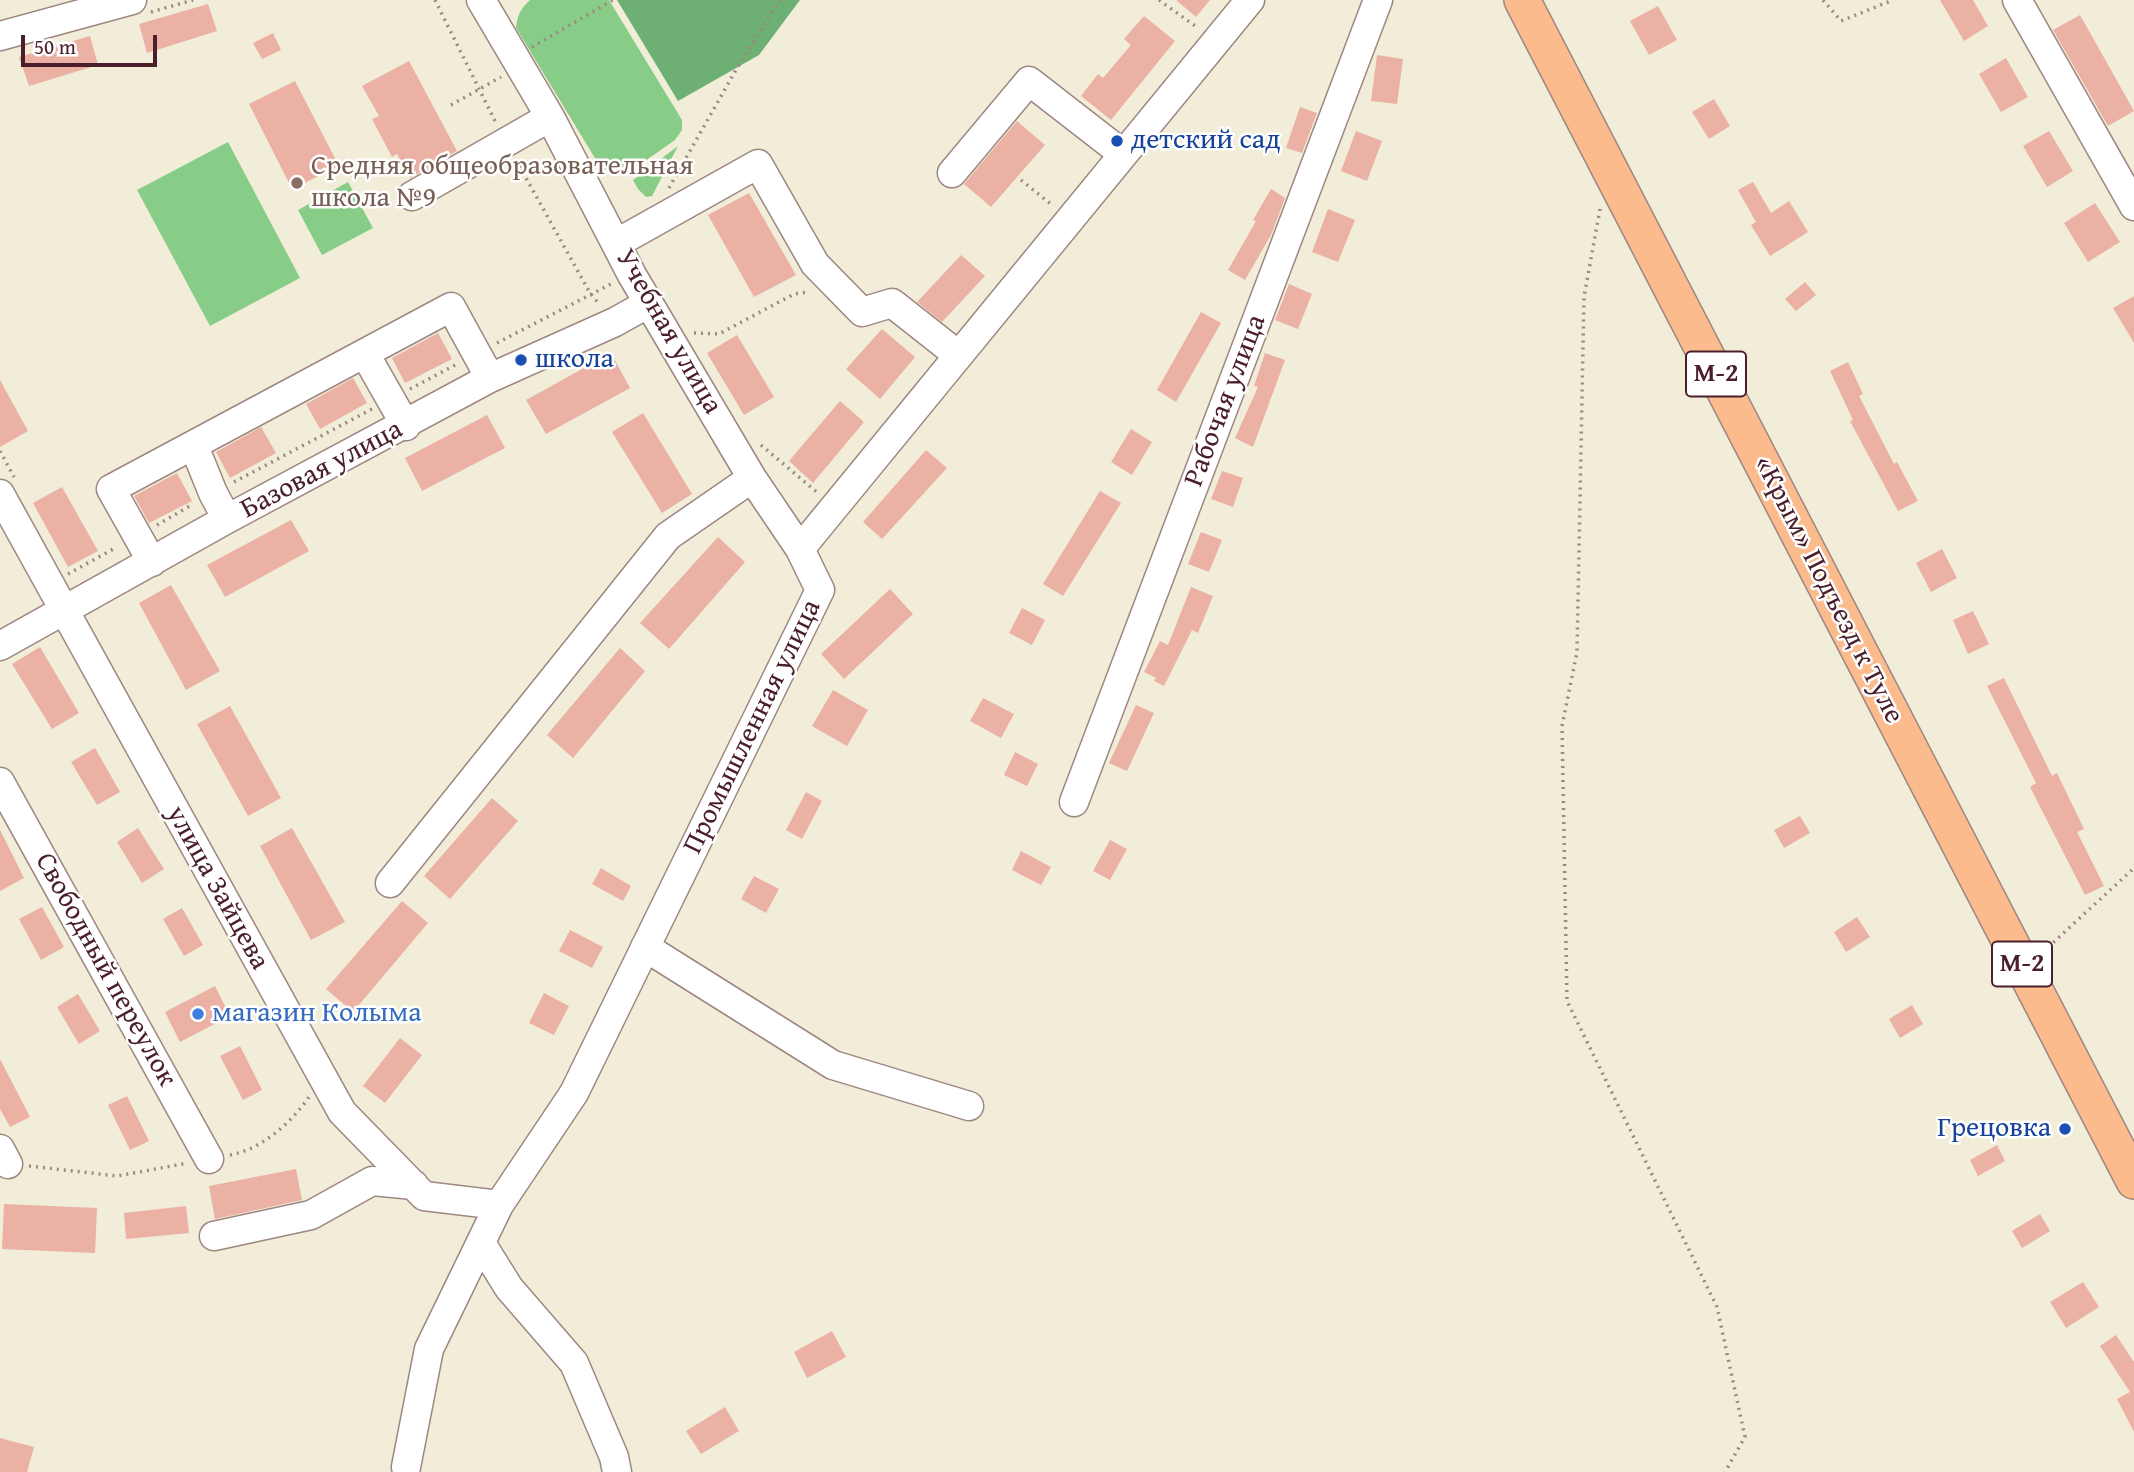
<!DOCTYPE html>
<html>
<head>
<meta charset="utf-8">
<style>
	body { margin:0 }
	#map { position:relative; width:2134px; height:1472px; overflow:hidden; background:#f1edd8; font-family:"Gentium Book Plus",serif }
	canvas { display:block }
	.scale { position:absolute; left:21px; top:35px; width:136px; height:32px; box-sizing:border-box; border:4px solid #4a1f2b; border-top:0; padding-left:9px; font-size:21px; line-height:24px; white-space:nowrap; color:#4a1f2b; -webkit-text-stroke:5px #fff; paint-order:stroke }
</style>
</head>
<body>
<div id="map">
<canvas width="2134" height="1472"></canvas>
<div class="scale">50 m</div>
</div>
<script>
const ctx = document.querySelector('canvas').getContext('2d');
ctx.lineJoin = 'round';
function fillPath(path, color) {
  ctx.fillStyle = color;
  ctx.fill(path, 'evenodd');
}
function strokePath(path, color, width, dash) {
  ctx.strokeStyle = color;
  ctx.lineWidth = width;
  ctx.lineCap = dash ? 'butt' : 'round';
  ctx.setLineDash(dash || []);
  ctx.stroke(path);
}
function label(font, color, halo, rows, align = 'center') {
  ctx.font = font + ' "Gentium Book Plus",serif';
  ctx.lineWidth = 5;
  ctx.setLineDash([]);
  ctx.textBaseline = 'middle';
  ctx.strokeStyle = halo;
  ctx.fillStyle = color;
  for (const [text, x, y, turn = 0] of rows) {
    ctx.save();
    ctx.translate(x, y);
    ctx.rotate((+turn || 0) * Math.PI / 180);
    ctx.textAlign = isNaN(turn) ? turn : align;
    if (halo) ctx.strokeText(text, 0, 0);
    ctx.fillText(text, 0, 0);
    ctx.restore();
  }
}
fillPath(new Path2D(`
	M530,0H609L682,120V130L675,140L635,168L623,172L601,168L516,28C517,16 521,8 530,0Z
	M228,142L300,278L210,326L137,190Z
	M678,146L652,196L646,197L638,189L633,180Z
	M348,182L373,228L322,255L298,210Z`), '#88cd87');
fillPath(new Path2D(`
	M617,0H800L759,55L678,101Z`), '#6eb074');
fillPath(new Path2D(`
	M1176,0H1210L1196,17Z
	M1940,0H1973L1988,26L1964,41Z
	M208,4L217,31L147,53L139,24Z
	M1658,6L1677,40L1649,55L1630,21Z
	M2080,15L2134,111L2108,126L2053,30Z
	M1144,16L1175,41L1111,120L1081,96L1098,74L1103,78L1131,45L1124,39Z
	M273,33L281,50L262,59L253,43Z
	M90,36L98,65L29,86L19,57Z
	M1377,55L1403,59L1397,104L1371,101Z
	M2006,58L2028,97L2001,112L1979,74Z
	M409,61L457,151L410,178L397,154L392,157L372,119L379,116L362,86Z
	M295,81L339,166L292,189L249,104Z
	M1714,99L1730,126L1709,139L1692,112Z
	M1300,107L1317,113L1302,153L1286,148Z
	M1017,121L1045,145L991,207L964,184Z
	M1356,131L1382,141L1367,181L1341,171Z
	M2049,131L2073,171L2047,187L2023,146Z
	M1753,182L1771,213L1789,201L1808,232L1770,256L1751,225L1756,222L1738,190Z
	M1271,189L1285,198L1271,235L1245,280L1228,270L1256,221L1253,220Z
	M749,193L796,275L754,297L708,215Z
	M2095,203L2120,242L2088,262L2064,223Z
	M1328,209L1355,220L1338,262L1312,252Z
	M961,255L985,276L942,322L917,302Z
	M1805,282L1816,295L1796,311L1785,299Z
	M1289,284L1312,294L1298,329L1275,320Z
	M2134,296V343L2113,308Z
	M1201,312L1221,323L1176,402L1157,390Z
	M882,329L915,357L880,399L846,369Z
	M438,333L452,359L405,383L392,358Z
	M737,335L774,397L744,415L707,353Z
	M611,353L630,388L546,434L526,400Z
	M1265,353L1285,360L1253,447L1235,438L1258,387L1254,386Z
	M1848,362L1863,394L1859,396L1894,464L1897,462L1918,501L1898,511L1850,421L1853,420L1830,371Z
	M353,378L367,403L320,429L306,404Z
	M0,380L28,431L0,447Z
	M840,401L864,422L813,483L789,461Z
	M643,413L692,494L662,513L612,432Z
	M487,415L505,448L422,491L405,458Z
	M261,427L276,453L230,478L216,452Z
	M1131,429L1152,442L1132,475L1111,462Z
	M926,450L947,468L882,539L863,522Z
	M1222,471L1243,478L1233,507L1211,499Z
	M177,473L192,501L149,523L134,496Z
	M62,487L98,551L68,567L33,503Z
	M1100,491L1121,503L1063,596L1043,584Z
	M291,520L309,551L225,597L207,565Z
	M1201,532L1222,540L1209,572L1188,564Z
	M718,537L745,562L669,649L640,623Z
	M1942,549L1957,578L1931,592L1916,563Z
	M171,585L220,671L186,690L139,603Z
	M1191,587L1213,596L1198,633L1192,630L1164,686L1154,681L1156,678L1144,672L1160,641L1168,645Z
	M890,589L913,614L844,679L821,654Z
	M1022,608L1045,620L1032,645L1009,633Z
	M1973,611L1989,644L1968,654L1953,620Z
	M40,647L79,713L52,729L12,664Z
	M620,648L645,671L573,758L547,735Z
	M2004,678L2052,776L2057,773L2084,829L2077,832L2104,886L2085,895L2030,787L2036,783L1987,686Z
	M833,690L868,710L847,746L812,726Z
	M983,698L1014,714L1001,738L970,721Z
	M1136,705L1154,713L1127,771L1109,763Z
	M230,706L281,798L248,816L197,724Z
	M95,748L120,792L97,805L71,762Z
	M1015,752L1038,764L1027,786L1004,775Z
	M806,792L822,801L802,839L786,830Z
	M492,798L518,821L450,899L424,876Z
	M1800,816L1810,833L1784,848L1774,830Z
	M138,828L164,869L142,883L117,842Z
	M292,828L345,922L311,940L260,846Z
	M0,830L24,878L0,891Z
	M1110,840L1127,849L1110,880L1093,871Z
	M1021,851L1051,867L1041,885L1012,870Z
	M601,868L631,886L623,901L592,884Z
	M754,876L779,889L766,913L741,899Z
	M402,901L428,923L353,1012L326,989Z
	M42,907L64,947L41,960L19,919Z
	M182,908L203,945L184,956L163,919Z
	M1857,917L1870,937L1846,952L1834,932Z
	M570,930L603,947L592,968L559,951Z
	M215,986L230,1016L180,1042L165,1012Z
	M544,993L569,1006L554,1035L529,1023Z
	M78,994L100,1031L79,1044L57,1007Z
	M1912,1005L1923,1024L1900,1038L1889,1019Z
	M400,1038L422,1055L385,1103L363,1086Z
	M240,1046L262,1090L243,1100L220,1056Z
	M0,1059L30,1117L10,1127L0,1109Z
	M127,1096L149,1141L130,1150L108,1105Z
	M1997,1145L2005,1161L1978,1176L1970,1160Z
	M296,1169L302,1200L215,1219L209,1186Z
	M4,1204L97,1208L95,1253L2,1249Z
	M186,1206L189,1233L126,1239L124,1213Z
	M2040,1214L2050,1231L2022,1248L2012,1231Z
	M2083,1282L2099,1307L2066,1328L2050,1302Z
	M832,1331L846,1357L807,1378L794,1352Z
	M2116,1335L2134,1362V1432L2117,1399L2130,1392L2100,1346Z
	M725,1407L739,1431L701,1454L686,1431Z
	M0,1438L34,1447L27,1472H0Z`), '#eab1a4');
const minor = new Path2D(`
	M2017,0L2134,206
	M0,36L132,0
	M952,173L1029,81L1123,154
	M412,196L550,117
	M617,243L758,164L815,264L862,312L892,303L958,355
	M365,354L406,426
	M194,446L213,493L227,519
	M0,494L342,1112L424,1196L499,1205
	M800,549L1250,0
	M152,562L111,489L451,307L490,378
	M0,646L227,519L490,378L615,322L649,303
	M0,782L209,1159
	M1074,802L1378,0
	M390,883L668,536L752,478
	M645,947L833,1065L969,1106
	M0,1149L8,1164
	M214,1236L311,1215L372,1181L414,1185
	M481,1243L509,1288L574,1363L614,1457L617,1472
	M406,1467L429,1349L499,1205L574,1093L820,590L800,549L752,478L632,275L550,117L481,0`);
const major = new Path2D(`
	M1522,0L2134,1181`);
strokePath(minor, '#9e8682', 31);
strokePath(major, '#9e8682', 38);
strokePath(new Path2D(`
	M435,0L496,123
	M1159,0L1198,28
	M1823,0L1841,21L1893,0
	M151,12L193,0
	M532,47L613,0
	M451,105L501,77
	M516,160L590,293L600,305
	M1021,180L1052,205
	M669,188L737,68L780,0
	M1600,209L1584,297L1577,652L1562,726L1567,1001L1717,1307L1745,1437L1725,1472
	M694,333L719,334L794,294L809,292
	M497,343L611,284
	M410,389L459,363
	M761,445L819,494
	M0,451L14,477
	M234,482L372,409
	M157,525L193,504
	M68,574L117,547
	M2043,952L2134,868
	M230,1155C262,1149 291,1123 309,1097
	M29,1166L117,1176L188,1163`), '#9e8682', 3.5, [2, 5]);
strokePath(minor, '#fff', 28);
strokePath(major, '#fbbb8d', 35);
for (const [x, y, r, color] of [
	[1117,141,7,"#1a4fb4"],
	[297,183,7,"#8d6e63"],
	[521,360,7,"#1a4fb4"],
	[198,1014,7,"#3f7fe0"],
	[2065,1129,7,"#1a4fb4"]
]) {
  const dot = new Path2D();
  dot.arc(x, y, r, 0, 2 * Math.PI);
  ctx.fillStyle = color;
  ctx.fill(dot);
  strokePath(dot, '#fff', 2.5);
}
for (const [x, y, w] of [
	[1716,374,60],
	[2022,964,60]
]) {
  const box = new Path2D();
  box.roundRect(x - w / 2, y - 22.5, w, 45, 5);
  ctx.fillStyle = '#fff';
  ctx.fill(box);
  strokePath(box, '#4a1f2b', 2);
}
label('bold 26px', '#4a1f2b', null, [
	["М-2",1716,374],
	["М-2",2022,964]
]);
label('28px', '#164399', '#fff', [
	["детский сад",1131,141],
	["школа",535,360],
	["Грецовка",2051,1129,"right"]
], 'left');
label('28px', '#785e54', '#fff', [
	["Средняя общеобразовательная",311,167],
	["школа №9",311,199]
], 'left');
label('28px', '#4a1f2b', '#fff', [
	["Учебная улица",668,332,60],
	["Рабочая улица",1226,401,-69],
	["Базовая улица",322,470,-28],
	["«Крым» Подъезд к Туле",1828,590,63],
	["Промышленная улица",753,727,-64],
	["улица Зайцева",217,888,61],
	["Свободный переулок",105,970,61]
]);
label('28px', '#366cbe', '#fff', [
	["магазин Колыма",212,1014]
], 'left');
</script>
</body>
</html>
